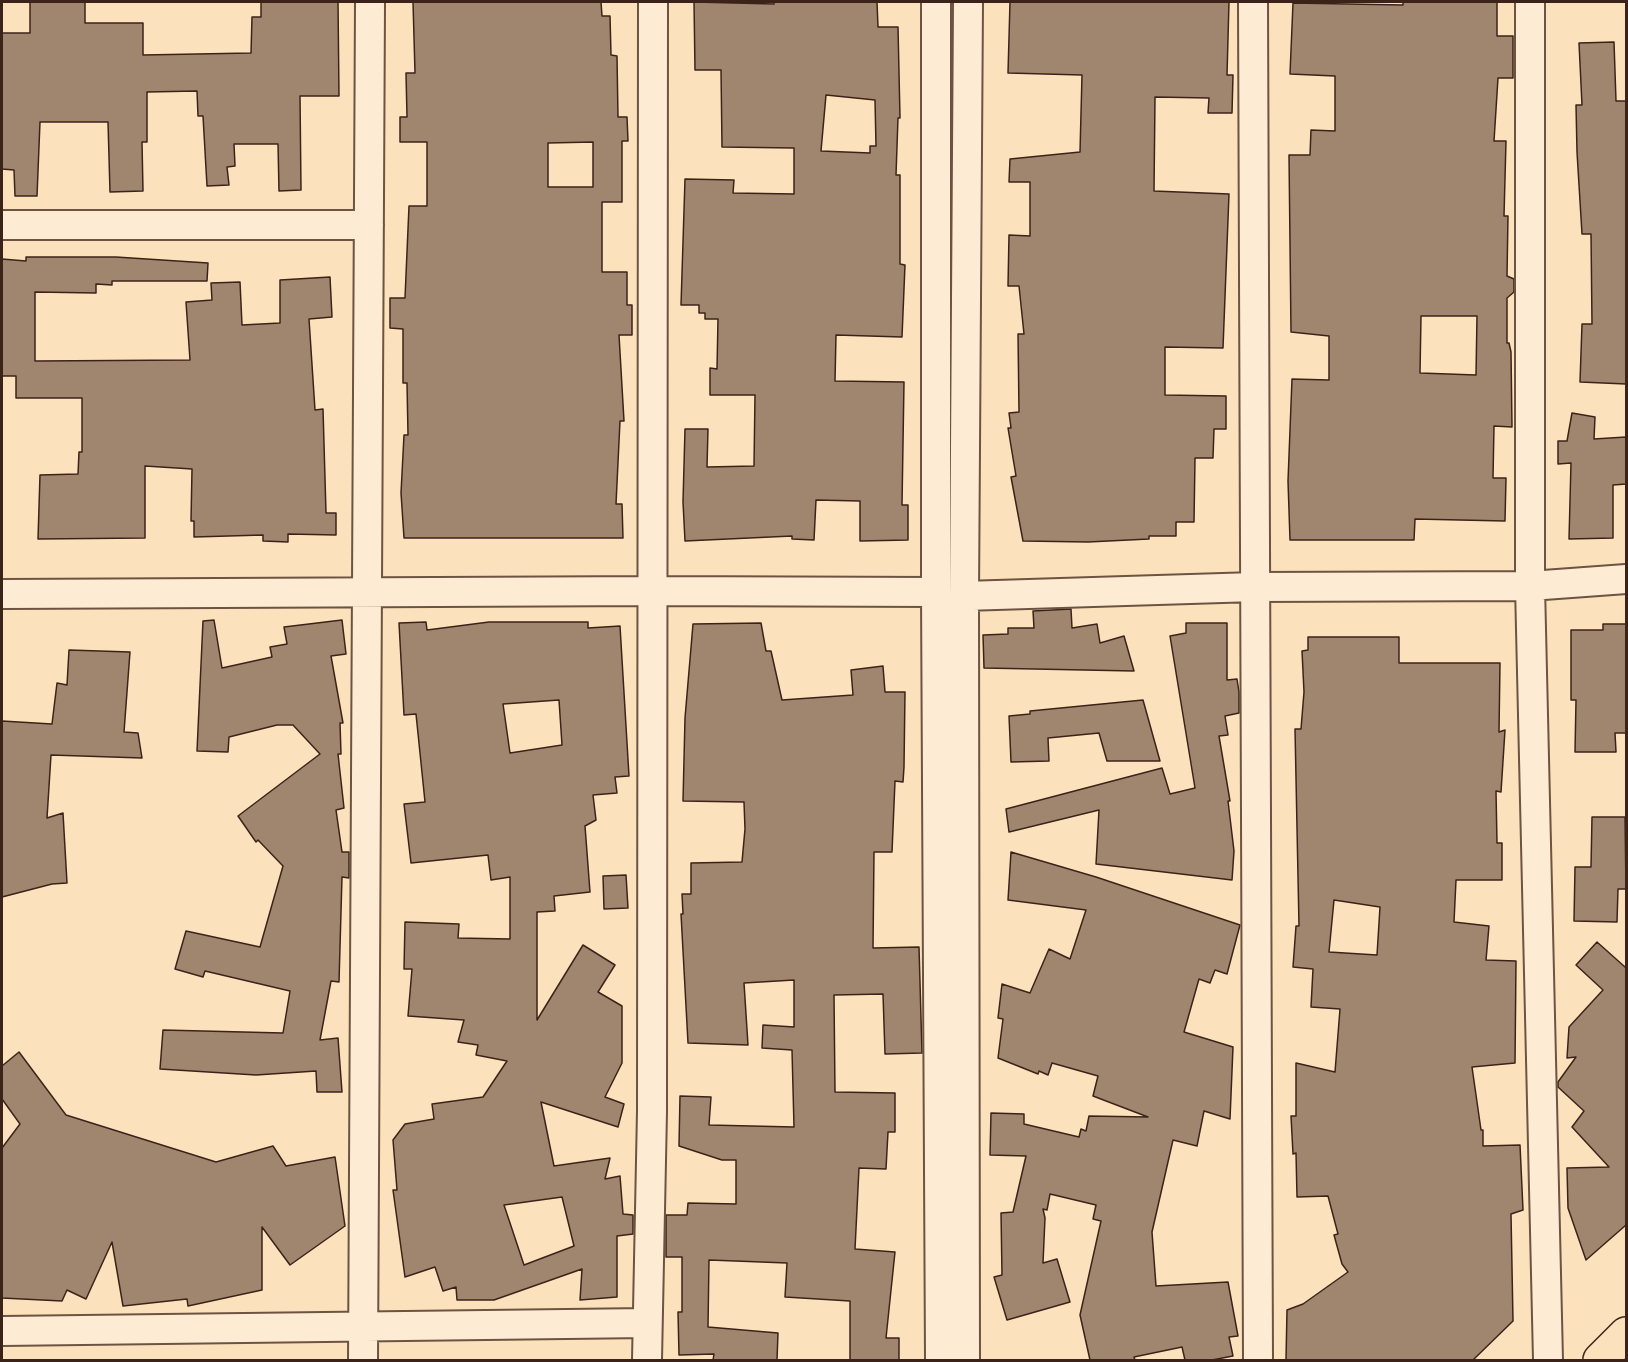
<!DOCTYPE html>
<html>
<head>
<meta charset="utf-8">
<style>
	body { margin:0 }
	#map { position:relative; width:1628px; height:1362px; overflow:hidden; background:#fce2bc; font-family:"Old Standard TT",serif }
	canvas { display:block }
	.frame { position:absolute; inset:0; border:3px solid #3c231a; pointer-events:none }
</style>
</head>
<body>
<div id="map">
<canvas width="1628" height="1362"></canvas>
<div class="frame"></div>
</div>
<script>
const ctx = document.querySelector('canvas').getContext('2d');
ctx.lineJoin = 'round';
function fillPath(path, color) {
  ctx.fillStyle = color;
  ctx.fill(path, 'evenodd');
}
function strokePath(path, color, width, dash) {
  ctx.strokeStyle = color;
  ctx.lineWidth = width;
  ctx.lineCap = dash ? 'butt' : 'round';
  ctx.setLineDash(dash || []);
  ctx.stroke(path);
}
const building = new Path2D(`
	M30,2H85V23H143V55L251,53L252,17H261V2H338L339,96H300L301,190L279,191L278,144H234L235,166L227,167L229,185L207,186L203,116H198L197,91L147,92V142H142L143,191L110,192L108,122H40L37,196H15L14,170L2,169V33H30Z
	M413,2H601L602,16H610L611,55L617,56L618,117H627L628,141H622V202H602V272H627V305H632V335H619L624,421H620L616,504H622L623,538H404L401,493L404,435H408L407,383H403V329L390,328V298H405L409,206H427V142H400V117H407L406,73H415ZM593,142V187H548V143Z
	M694,2L774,4V2H877L878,27H898L900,118H898L896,175H900V264L905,265L902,337L836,335L835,381L904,382L902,505H908V540L860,541V501L816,500L814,540L792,539V536L685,541L683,502L685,429H708L707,467L754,466L755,395H710V368L717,369L718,319H705V313H699V305H681L685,179L734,180L733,193L794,194V148L722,147L721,70H695ZM826,95L875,100L876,146H870V153L821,151Z
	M1010,2H1229L1227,75H1233L1232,113H1208L1209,98L1155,97L1154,191L1229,194L1223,348L1165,347V395L1226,396V429H1214L1213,458H1195L1194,522H1176V536H1149V539L1088,542L1023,541L1011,477L1016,476L1008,428H1011L1009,413L1019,412L1018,334H1024L1019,286H1008L1009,235L1030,236V182H1009L1010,159L1080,152L1082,75L1008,73Z
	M1403,2H1497V36H1513V78H1498L1494,141H1506L1504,216H1508L1507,276L1514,279V292L1507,298V343H1509L1511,352L1512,427L1494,426L1493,478H1506L1505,521L1415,519L1414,540H1290L1288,481L1292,379L1329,380V336L1291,332L1289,155H1310L1311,130L1335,131V76L1290,74L1293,3L1403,5ZM1421,316H1477L1476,375L1420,373Z
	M1614,42L1616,101H1626V384L1580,382L1582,324H1592L1591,234H1582L1577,152L1576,105H1582L1579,43Z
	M26,257H116L208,263L207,281H112V285L96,284V293L35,292V361L190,360L186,302L212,300L211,283L240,282L242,325L280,323V280L330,277L332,317L309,319L315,410L323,409L326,513H336V535L288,534V542L263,541V535L194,537V521H191L192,469L145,466V538L38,539L40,475L78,474L79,452H82V398H16V376H2V259L26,261Z
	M1572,413L1595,417L1594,439L1626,437V484L1613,485V538L1569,539L1571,463L1558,464V441H1567Z
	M1071,609L1072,628L1097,624L1100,643L1124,636L1134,671L984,668L983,635L1008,634V628H1034L1033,611Z
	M214,620L222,668L272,657L270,647L287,644L284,627L342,620L346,654L331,656L343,723H340L341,754H338L344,808L336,810L342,852H349V878L342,877L339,982L331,981L320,1040L338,1038L342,1092H317L316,1071L256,1075L160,1069L163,1030L283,1033L290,991L205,971L203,977L175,969L186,931L260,947L283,866L258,840L256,842L238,816L320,754L293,725H277L229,737L228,752L197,751L203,621Z
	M426,622L427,630L489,622H588V628L620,626L629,776L615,777L617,793L593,795L596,820L585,826L590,892L554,896L555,911L537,912V1020L583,945L615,965L598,992L622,1006V1063L605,1097L624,1104L618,1127L541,1102L554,1166L610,1158L605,1179L620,1176L623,1214L633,1215V1234L617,1236V1297L580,1300L582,1269L494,1300H457L456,1287L443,1291L435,1267L405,1277L393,1190H397L393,1140L405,1124L434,1119L432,1104L483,1097L507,1061L476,1055L478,1045L458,1042L464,1020L408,1016L412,969H404L405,922L459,924L458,938L510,939V877L491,880L488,855L411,863L404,804L425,802L416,714L404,715L399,623ZM559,700L562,745L510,753L503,704ZM562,1197L574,1246L524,1265L504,1205Z
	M761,623L766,651H771L782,700L853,695L851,670L883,666L885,692H905L904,767L903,782L895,781L892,852H874L873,948L919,947L922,1053L885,1054L883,994L834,995L835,1092L895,1093V1132H888L886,1169L859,1168L855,1249L895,1252L886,1338H899V1360H850V1301L785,1297L787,1263L709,1260L708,1327L778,1333L777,1360H713L714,1354L679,1355L678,1312H682V1257H666V1215H687L688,1203L736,1204V1160H722L679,1146L680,1096L711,1097L709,1125L794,1127L792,1050L762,1048L763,1025L794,1027V980L744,983L748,1045L688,1043L681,914H683L682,894H691V863L742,862L745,829L744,802L683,801L685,718L693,624Z
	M1186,623H1227V680L1237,679L1239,692V713L1225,716L1228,735L1219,736L1230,801H1228L1234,851L1232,880L1096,864L1099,810L1009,832L1006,809L1162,768L1170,794L1195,788L1170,636L1186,633Z
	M1603,624H1626V733H1615L1616,752H1575L1576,700H1571V630H1603Z
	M1308,637H1399V663H1500L1499,732L1505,730L1501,792L1496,791L1497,843H1502V880H1456L1454,922L1489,926L1486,960L1516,961L1515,1063L1472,1067L1481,1130H1483V1146L1520,1145L1523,1210L1511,1214L1513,1321L1473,1360H1286L1287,1310L1303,1304L1348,1272L1342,1264L1334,1235L1338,1234L1328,1196L1297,1197L1296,1153L1293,1154L1291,1116H1296V1063L1335,1072L1340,1009L1311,1007L1313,969L1293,967L1296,926H1299L1295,729H1301L1304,692L1302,651L1308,650ZM1334,900L1380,907L1377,955L1329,952Z
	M69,650L130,652L124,732L138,733L142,758L51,755L47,818L63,813L67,883L52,884L2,897V721L52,724L57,683L67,685Z
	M1143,700L1160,761H1107L1099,733L1048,738L1049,761L1011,762L1009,716L1030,714V711Z
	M1592,817H1625L1626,889H1618L1617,922L1574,921L1575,867H1591Z
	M1011,852L1096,877L1240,925L1227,974L1215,970L1210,983L1199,979L1184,1032L1233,1047L1230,1119L1204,1111L1197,1146L1173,1140L1152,1232L1156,1286L1228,1282L1238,1336L1229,1337L1233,1356L1212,1360H1185L1182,1347L1134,1357L1135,1360H1090L1080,1315L1101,1221L1093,1219L1096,1205L1050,1194L1047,1210L1043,1209L1045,1218L1043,1263L1057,1259L1070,1302L1007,1320L994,1277L1002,1275L1001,1213L1013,1212L1026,1156L990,1155L991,1113L1024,1114V1124L1079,1137L1081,1129L1086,1131L1089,1116L1148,1117L1093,1096L1098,1076L1052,1063L1048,1075L1039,1071L1038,1074L998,1058L1003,1019L998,1018L1002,984L1030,993L1049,949L1070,959L1086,910L1008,900Z
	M626,875L628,908L604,909L603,876Z
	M1597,942L1625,967L1626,965V1225L1586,1260L1568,1208L1567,1168L1609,1167L1572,1127L1584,1111L1558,1087V1082L1576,1057L1567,1058L1569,1027L1603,990L1576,965Z
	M19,1052L66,1115L216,1162L273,1146L286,1166L335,1157L345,1226L290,1265L262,1227V1290L188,1306L187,1299L123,1306L112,1242L86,1299L67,1290L62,1301L2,1298V1148L20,1124L2,1099V1066Z`);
fillPath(building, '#a0866e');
strokePath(building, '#3c231a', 1.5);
const minor = new Path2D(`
	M936,2V592L940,1360
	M1253,2L1258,1360
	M1530,2V586L1548,1360
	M2,225H369
	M2,594L653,591L936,592
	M964,596L1255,587L1530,586L1626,579
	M2,1331L647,1323
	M363,1360L370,2
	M647,1360L652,1111L653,2
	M965,1360L964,596L968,2`);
const highway = new Path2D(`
	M1600,1360L1626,1334`);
strokePath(minor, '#6c5342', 32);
strokePath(highway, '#3c231a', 36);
strokePath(minor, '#fdecd3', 28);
strokePath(highway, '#fce2bc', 33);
</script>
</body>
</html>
